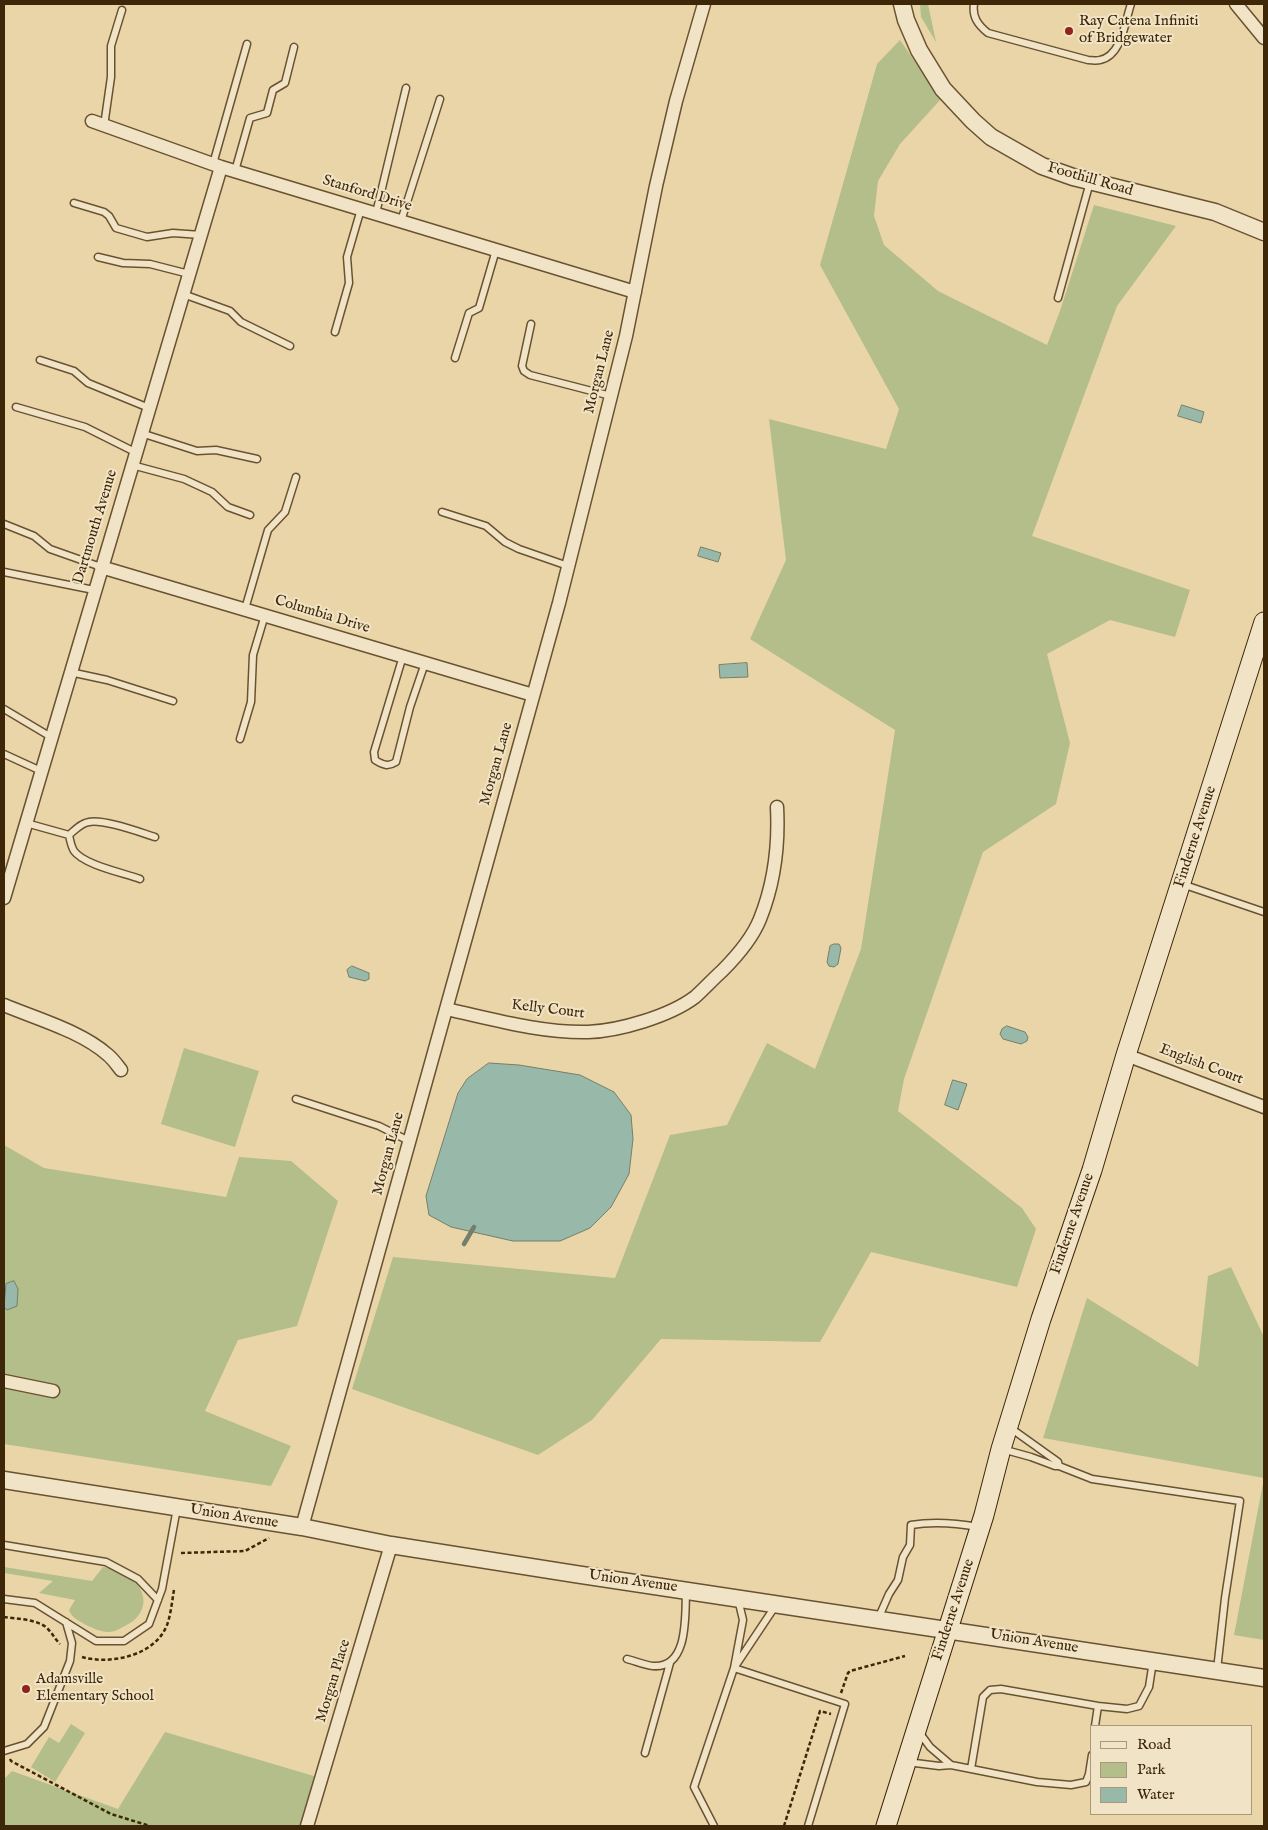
<!DOCTYPE html>
<html>
<head>
<meta charset="utf-8">
<style>
	body { margin:0 }
	#map { position:relative; width:1268px; height:1830px; overflow:hidden; background:#ead5a8; font-family:"IM FELL English",serif }
	canvas { display:block }
	.frame { position:absolute; inset:0; border:5px solid #3e2709; pointer-events:none }
	.legend { position:absolute; left:1090px; top:1725px; width:162px; height:90px; box-sizing:border-box; background:#f1e4c6; border:1px solid #a9987a; margin:0; padding:6px 9px; list-style:none; font-size:15px; color:#3e2709 }
	.legend li { display:flex; align-items:center; gap:10px; height:25px }
	.legend b { width:25px; border:1px solid #a9987a }
</style>
</head>
<body>
<div id="map">
<canvas width="1268" height="1830"></canvas>
<div class="frame"></div>
<ul class="legend">
<li><b style="height:6px;background:#f1e4c6"></b>Road</li>
<li><b style="height:14px;background:#b3be8a"></b>Park</li>
<li><b style="height:14px;background:#98b9a9"></b>Water</li>
</ul>
</div>
<script>
const ctx = document.querySelector('canvas').getContext('2d');
ctx.lineJoin = 'round';
function fillPath(path, color) {
  ctx.fillStyle = color;
  ctx.fill(path, 'evenodd');
}
function strokePath(path, color, width, dash) {
  ctx.strokeStyle = color;
  ctx.lineWidth = width;
  ctx.lineCap = dash ? 'butt' : 'round';
  ctx.setLineDash(dash || []);
  ctx.stroke(path);
}
function label(font, color, halo, rows, align = 'center') {
  ctx.font = font + ' "IM FELL English",serif';
  ctx.lineWidth = 4;
  ctx.setLineDash([]);
  ctx.textBaseline = 'middle';
  ctx.strokeStyle = halo;
  ctx.fillStyle = color;
  for (const [text, x, y, turn = 0] of rows) {
    ctx.save();
    ctx.translate(x, y);
    ctx.rotate((+turn || 0) * Math.PI / 180);
    ctx.textAlign = isNaN(turn) ? turn : align;
    if (halo) ctx.strokeText(text, 0, 0);
    ctx.fillText(text, 0, 0);
    ctx.restore();
  }
}
fillPath(new Path2D(`
	M920,4H928L936,42L921,17Z
	M900,40L941,99L900,144L878,181L874,216L884,245L938,291L1047,345L1060,311L1094,205L1176,226L1117,306L1032,536L1190,590L1175,637L1110,620L1047,654L1070,743L1056,804L983,852L904,1079L898,1111L1022,1208L1036,1229L1017,1287L871,1252L820,1342L661,1339L592,1420L538,1455L352,1389L393,1257L615,1278L670,1135L727,1125L767,1043L815,1069L861,949L895,730L750,639L786,560L769,419L886,449L899,409L820,265L877,64Z
	M184,1048L259,1071L235,1147L161,1124Z
	M4,1145L44,1168L226,1197L239,1157L291,1161L338,1201L297,1326L238,1340L205,1411L291,1446L271,1486L4,1444Z
	M1231,1267L1264,1337V1640L1234,1635L1264,1478L1043,1438L1087,1298L1198,1367L1208,1276Z
	M4,1567L92,1581L103,1567C111,1568 118,1570 125,1574C150,1589 150,1615 123,1627C118,1630 113,1632 108,1632C100,1632 93,1628 86,1625C79,1621 72,1618 69,1610L75,1600L39,1593L53,1581L4,1573Z
	M71,1724L85,1733L55,1782L31,1767L49,1737L59,1743Z
	M165,1732L324,1779L309,1826H4V1779L12,1771L118,1809Z`), '#b3be8a');
const water = new Path2D(`
	M1182,405L1204,412L1201,423L1178,416Z
	M701,547L721,553L718,562L698,556Z
	M747,663L748,677L720,678L719,665Z
	M834,944H839L841,948L838,964L834,967L829,966L827,962L830,946Z
	M352,966L369,973V979L365,981L349,977L347,970Z
	M1007,1026L1025,1032L1028,1037L1027,1041L1021,1044L1003,1039L1000,1034L1002,1029Z
	M489,1063L519,1065L580,1075L614,1092L631,1115L633,1139L629,1174L611,1207L590,1228L560,1241H513L451,1227L429,1215L426,1196L458,1093L467,1079Z
	M953,1080L967,1084L958,1110L945,1105Z
	M14,1281L18,1289L17,1306L7,1310L4,1307L6,1284Z`);
fillPath(water, '#98b9a9');
strokePath(water, '#747f69', 1);
strokePath(new Path2D(`
	M464,1244L474,1227`), '#747f69', 4.5);
const service = new Path2D(`
	M974,4C972,17 978,25 988,33L1088,60C1092,60 1096,61 1100,60C1122,56 1125,21 1131,4
	M104,126L111,77V46L122,10
	M213,164L247,44
	M235,171L250,118L267,113L273,90L285,83L294,47
	M74,203L104,212L109,216L116,228L147,237L173,233L201,235
	M376,213L406,88
	M401,221L440,99
	M98,257L123,263L150,264L189,274
	M183,294L230,311L241,322L290,346
	M1058,298L1090,182
	M531,324L522,366L524,371L530,375L611,396
	M335,332L349,283L347,257L361,209
	M455,358L469,313L479,308L496,250
	M40,360L74,371L88,383L149,408
	M16,407L85,427L135,452
	M141,433L197,451L216,450L257,459
	M132,465L184,479L212,492L228,507L250,515
	M442,512L486,526L505,542L519,549L568,566
	M4,524L34,536L50,549L101,567
	M4,572L94,590
	M245,609L268,530L285,512L296,477
	M403,656L374,752L375,760C383,765 388,767 396,762L410,707L425,663
	M70,672L107,680L173,701
	M4,709L51,737
	M240,739L251,702L253,655L265,615
	M4,754L41,771
	M26,823L69,835C70,840 71,846 74,851C84,865 124,873 140,879
	M69,835C75,830 81,823 89,822C104,819 139,832 155,837
	M1182,884L1264,912
	M296,1099L379,1126L409,1141
	M1009,1427L1058,1462L1059,1466
	M1002,1449L1031,1457L1055,1466H1059L1092,1479L1240,1501L1225,1598L1217,1670
	M4,1545L106,1562L138,1579L158,1600
	M4,1599L35,1603L96,1641H124L149,1624L162,1589L177,1508
	M776,1605L734,1668L845,1704L808,1826
	M878,1619L889,1594L898,1580L903,1557L910,1545L911,1525C934,1521 956,1523 978,1527
	M627,1659C635,1661 644,1665 653,1666C689,1669 685,1615 686,1591
	M1095,1726L1098,1706
	M919,1732L930,1747L951,1765
	M4,1751L27,1744L44,1727L70,1661L72,1643L66,1622
	M645,1753L670,1663
	M907,1762L939,1766L951,1765L1037,1782L1071,1785L1086,1782L1089,1774L1092,1755
	M971,1769L983,1697L990,1690L1001,1689L1098,1706L1127,1709L1139,1706L1149,1687L1153,1661
	M714,1826L694,1787L734,1668L743,1620L738,1599`);
const minor = new Path2D(`
	M1236,4L1264,38
	M92,121L221,167L635,292
	M101,567L533,695
	M4,898L221,167
	M4,1005C37,1019 81,1031 108,1055C113,1059 117,1065 121,1070
	M446,1009C492,1019 540,1033 588,1032C619,1031 670,1016 695,997C704,989 713,979 722,971C737,956 752,939 760,919C774,884 779,845 777,807
	M1126,1055L1264,1107
	M4,1381L53,1391
	M302,1527L559,603L626,336L656,186L676,101L704,4
	M307,1826L391,1545`);
const tertiary = new Path2D(`
	M902,4L906,20L919,50L943,89L973,121L991,137L1042,166L1073,177L1215,212L1264,232
	M4,1480L302,1527L391,1545L575,1574L1264,1678`);
const secondary = new Path2D(`
	M886,1826L984,1515L1001,1449L1041,1319L1092,1170L1126,1055L1264,622`);
strokePath(service, '#695231', 9);
strokePath(minor, '#695231', 15);
strokePath(tertiary, '#695231', 19);
strokePath(secondary, '#3e2709', 21);
strokePath(new Path2D(`
	M181,1553L245,1551L269,1538
	M4,1617C17,1619 37,1619 47,1628C52,1633 55,1639 60,1644
	M82,1657C110,1665 155,1656 167,1625C171,1614 172,1601 174,1590
	M841,1693L848,1673L850,1671L905,1656
	M10,1759L11,1761L111,1814L150,1826
	M784,1826L820,1711L831,1714`), '#3e2709', 2.5, [4, 2.5]);
strokePath(service, '#f1e4c6', 6);
strokePath(minor, '#f1e4c6', 12);
strokePath(tertiary, '#f1e4c6', 16);
strokePath(secondary, '#f1e4c6', 19);
for (const [x, y, r, color] of [
	[1069,31,5,"#8f2418"],
	[26,1689,5,"#8f2418"]
]) {
  const dot = new Path2D();
  dot.arc(x, y, r, 0, 2 * Math.PI);
  ctx.fillStyle = color;
  ctx.fill(dot);
  strokePath(dot, '#f1e4c6', 2);
}
label('15px', '#3e2709', '#f1e4c6', [
	["Ray Catena Infiniti",1079,22],
	["of Bridgewater",1079,39],
	["Adamsville",36,1680],
	["Elementary School",36,1697]
], 'left');
label('15px', '#3e2709', '#f1e4c6', [
	["Foothill Road",1090,180,16],
	["Stanford Drive",367,194,17],
	["Morgan Lane",600,372,-76],
	["Dartmouth Avenue",96,527,-73],
	["Columbia Drive",322,615,17],
	["Morgan Lane",497,764,-74],
	["Finderne Avenue",1196,837,-72],
	["Kelly Court",548,1010,7],
	["English Court",1201,1065,21],
	["Morgan Lane",389,1154,-75],
	["Finderne Avenue",1073,1224,-71],
	["Union Avenue",234,1517,9],
	["Union Avenue",633,1582,8],
	["Finderne Avenue",954,1610,-72],
	["Union Avenue",1034,1642,9],
	["Morgan Place",334,1681,-73]
]);
</script>
</body>
</html>
